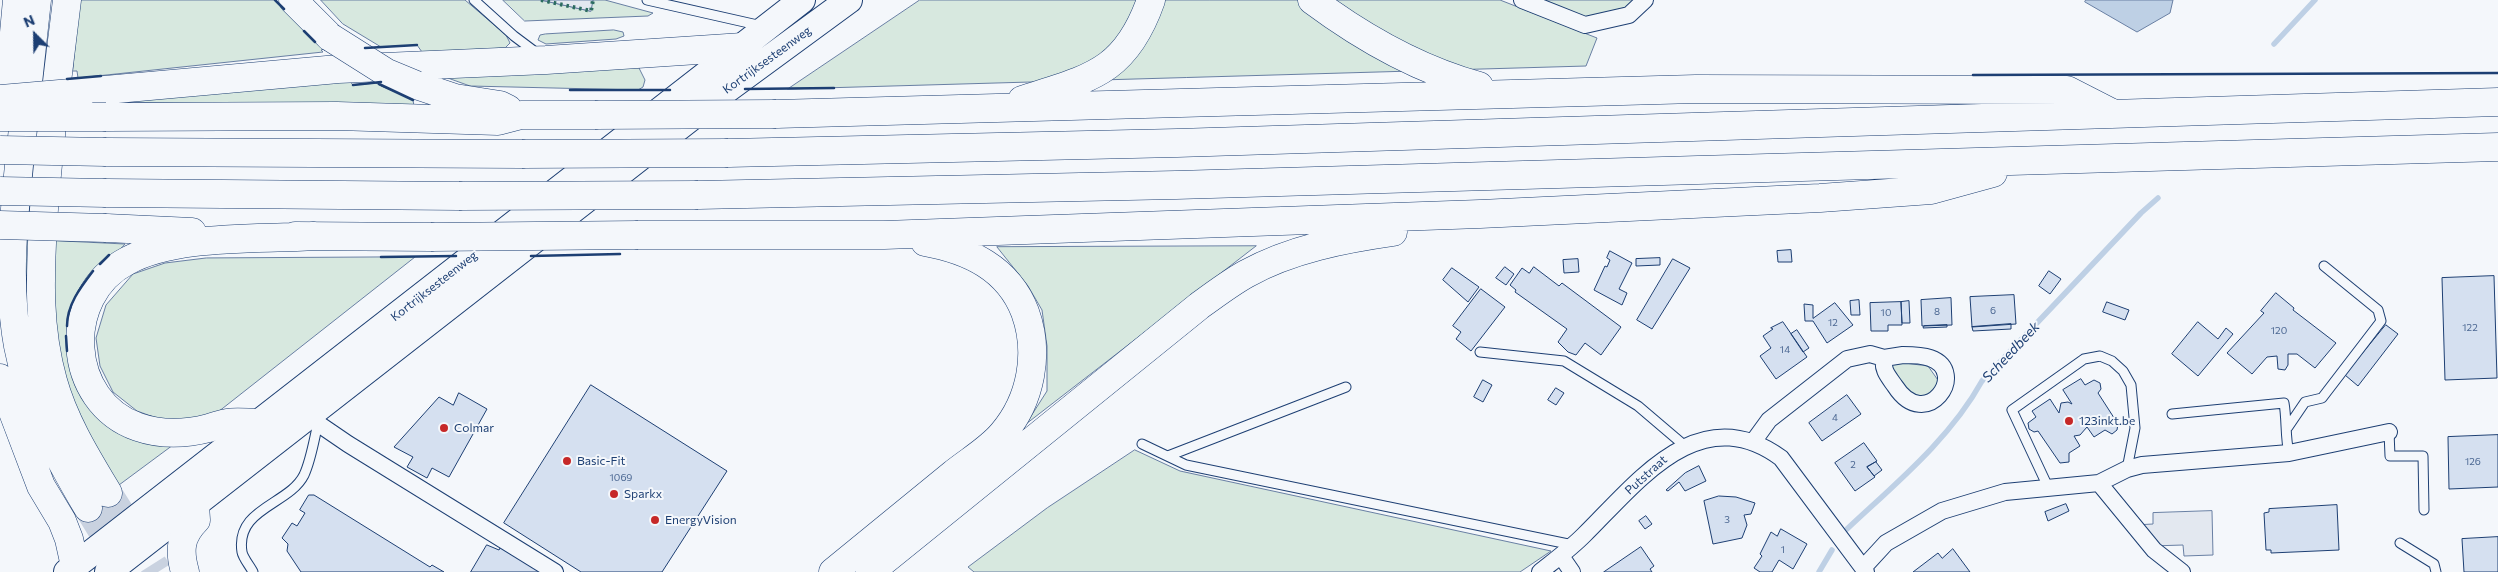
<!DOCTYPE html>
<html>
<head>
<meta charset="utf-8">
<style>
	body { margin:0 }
	#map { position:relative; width:2498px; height:572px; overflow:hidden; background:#f4f7fb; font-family:Commissioner,sans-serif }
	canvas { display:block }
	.north { position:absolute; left:10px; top:10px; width:50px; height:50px; -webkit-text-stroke:4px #f4f7fb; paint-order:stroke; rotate:337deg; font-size:14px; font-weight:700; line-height:20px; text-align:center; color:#1d3f73 }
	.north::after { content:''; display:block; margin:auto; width:18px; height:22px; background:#1d3f73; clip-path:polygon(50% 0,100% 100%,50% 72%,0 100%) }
</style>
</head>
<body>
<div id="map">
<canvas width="2498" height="572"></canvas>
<div class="north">N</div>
</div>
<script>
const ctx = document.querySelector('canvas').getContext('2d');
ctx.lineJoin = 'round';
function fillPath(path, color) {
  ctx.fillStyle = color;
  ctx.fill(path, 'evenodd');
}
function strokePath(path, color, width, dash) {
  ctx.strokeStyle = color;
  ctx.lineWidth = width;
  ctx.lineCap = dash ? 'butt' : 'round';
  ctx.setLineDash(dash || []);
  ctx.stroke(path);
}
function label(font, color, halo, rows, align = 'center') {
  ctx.font = font + ' Commissioner,sans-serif';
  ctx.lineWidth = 4;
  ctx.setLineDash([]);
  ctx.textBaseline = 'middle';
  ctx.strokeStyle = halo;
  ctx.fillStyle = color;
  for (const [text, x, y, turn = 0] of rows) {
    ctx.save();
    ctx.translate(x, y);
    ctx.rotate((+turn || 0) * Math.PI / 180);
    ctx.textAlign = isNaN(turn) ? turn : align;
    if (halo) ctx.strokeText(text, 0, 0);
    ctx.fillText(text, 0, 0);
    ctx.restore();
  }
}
const green = new Path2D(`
	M80,0H275L309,36L325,49L321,50L323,52L78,78L77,71H73Z
	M321,0H465L506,35L510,43L505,48L422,52L417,45L381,47L343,24Z
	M503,0H541L590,11L593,0H605L653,13L648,16L525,21Z
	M920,0H1500L1597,38L1586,66L788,89Z
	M1535,0H1635L1628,7L1582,18Z
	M614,30L623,32L624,36L616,39L546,44L538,40L540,35L545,34Z
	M639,68L645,80L643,87L638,90L470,86L445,77Z
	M347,78L353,85L377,83L413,100L414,106L106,102Z
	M0,238L125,244C119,252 106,258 98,266C65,298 62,329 72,372L173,445L119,485L90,440L58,364L48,278L0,272Z
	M1256,246L1026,424L1047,391V346L1042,310L1028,286L997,247Z
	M415,257L218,412L188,423L162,420L137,411L113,392L100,366L96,338L106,305L133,274L165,263L206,258Z
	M1897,362L1928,366L1940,383L1936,392L1919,400L1902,387L1890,367Z
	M1135,450L1180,471L1551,551L1520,572H974L968,567L1047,508Z`);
fillPath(green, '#d7e8df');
strokePath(green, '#687fa3', 1);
const parking = new Path2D(`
	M541,0H593L591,11Z
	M2212,511L2213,555L2184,556L2183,545L2151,546L2134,525L2153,524V513Z`);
fillPath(parking, '#e3e8f0');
strokePath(parking, '#687fa3', 1);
const water = new Path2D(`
	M2086,0H2173L2170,13L2137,32L2085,2Z`);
fillPath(water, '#bed0e5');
strokePath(water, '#687fa3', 1);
strokePath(new Path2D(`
	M2274,44L2315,0
	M1847,529C1895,484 1950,439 1982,381L2141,213L2158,198
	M1819,572L1832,550`), '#bed0e5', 5.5);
const building = new Path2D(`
	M1791,250L1792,262H1778L1777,251Z
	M1610,251L1632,263L1619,289L1627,293L1622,305L1594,290L1605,266L1607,267L1610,260L1607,258Z
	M1660,258V265L1636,266V259Z
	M1578,259L1579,272L1564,273L1563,260Z
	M1673,259L1690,268L1652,329L1637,320Z
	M1505,267L1514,274L1506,285L1496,278Z
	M1534,267L1559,286L1562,283L1621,327L1601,355L1585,343L1576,355L1568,352L1558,342L1567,329L1515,292L1516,290L1510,285L1522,268L1529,273Z
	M1452,268L1479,287L1468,302L1443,280Z
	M2049,271L2061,279L2050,294L2039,286Z
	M2494,276L2497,378L2445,380L2442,278Z
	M1481,289L1505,307L1471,351L1456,339L1461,332L1453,326Z
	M2276,293L2294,308L2293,310L2336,343L2315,368L2297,354H2288V365L2285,370L2278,369L2277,356L2267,357L2252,374L2227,353L2264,313L2261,311Z
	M2014,295L2016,324L1972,327L1970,297Z
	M1951,298L1952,325L1922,326L1921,300Z
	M1859,300L1860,315H1851L1850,301Z
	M1909,301L1910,323H1902L1901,302Z
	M1901,302L1902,325H1888V331H1871L1870,303Z
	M2107,302L2129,310L2125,320L2103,312Z
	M1835,303L1853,325L1827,343L1813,321H1805L1804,304L1813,305V318Z
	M1783,322L1807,357L1776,379L1760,356L1771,348L1763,336L1773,329L1771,328Z
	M2198,322L2218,339L2226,328L2233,334L2198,376L2172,354Z
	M2011,324V329L1973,331L1972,327Z
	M1947,325V327L1923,328L1924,326Z
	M2386,325L2398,334L2358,386L2345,375Z
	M1797,330L1809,348L1803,352L1791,334Z
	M2081,379L2085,385L2094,380L2100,383L2101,389L2098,393L2118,424L2117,430L2112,434L2105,430L2094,437L2087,427L2080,435L2074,436L2080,446L2069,453V462L2060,463L2038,431L2034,432L2029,429L2028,423L2036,417L2032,411L2050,399L2059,413L2061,403L2068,402L2072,404L2063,390Z
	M1483,380L1492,385L1483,402L1474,397Z
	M591,385L727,471L662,572H581L504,523Z
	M1556,388L1564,393L1556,405L1548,400Z
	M459,393L487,409L449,477L432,468L427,478L407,467L413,457L394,447L439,397L453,405Z
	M1847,395L1861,414L1822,441L1809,423Z
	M2498,435V487L2449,489L2448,437Z
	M1864,443L1877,461L1867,467L1875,477L1855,491L1835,463Z
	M1876,462L1882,470L1874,476L1867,467Z
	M1699,466L1706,481L1685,491L1679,482L1668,491L1666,490L1685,473Z
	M309,495H314L430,567L432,565L444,572H301L287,551L288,544L282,538L292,523L297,526L305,513L300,510Z
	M1719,496L1736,497L1755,503L1751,514L1744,515L1747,525L1742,538L1713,544L1704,501Z
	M2066,504L2069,511L2048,521L2045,512Z
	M2337,505L2339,550L2271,553V550H2266L2264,513L2269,512V509Z
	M1646,516L1652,524L1645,529L1639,521Z
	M1781,529L1807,544L1793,569L1779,560L1772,572H1760L1754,568L1762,556L1760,554L1771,532L1777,536Z
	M2498,537V572H2464L2462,539Z
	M487,545L499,550L501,546L544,572H471Z
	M1641,547L1654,566L1650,569L1652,572H1604Z
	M1953,549L1970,572H1913L1938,553L1942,558Z`);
fillPath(building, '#d5e0f0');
strokePath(building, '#1d3f73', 1);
strokePath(new Path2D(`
	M108,493L158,572
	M88,508L120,560`), '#c9d2e0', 28, [28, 14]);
const service = new Path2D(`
	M474,0L514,36L538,54
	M647,0L762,26
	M1480,352L1564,361L1638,406L1685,446
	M2172,414L2284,403C2287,420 2285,437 2289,453
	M2288,427L2305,402L2322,398L2381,321L2378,310L2324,266
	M2389,432L2390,456H2423L2424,510
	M1142,444L1186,465L1573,545
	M1168,456L1346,387
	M2048,487L2012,410L2084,359L2100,356L2112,361L2123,371L2131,385L2135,428L2127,469
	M2400,543L2434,564L2436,572
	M253,572C250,566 243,558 242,552C235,508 289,505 304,475C311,460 314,440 318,423`);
const minor = new Path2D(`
	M1522,0L1585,25L1629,15L1645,0
	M1903,355C1912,355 1922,355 1930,358C1970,372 1926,434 1895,386C1888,376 1882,370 1884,358Z
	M307,416L348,444L555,572
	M1753,442L1769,420L1847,359L1870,354L1884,358
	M2099,483L2154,550L2182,572
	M1561,556L1572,572
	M1863,568L1886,543L1942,511L2005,492L2099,483L2127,469L2142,465L2289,453L2389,432
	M1540,572C1555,560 1570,549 1584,535C1637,483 1699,398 1781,458L1866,572`);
const primary = new Path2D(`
	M67,572L802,0
	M108,572L729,88L849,0`);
const motorway = new Path2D(`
	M37,0C31,55 25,110 19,165C13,225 7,286 18,346C29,405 58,457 88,508
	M67,0C58,74 48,148 43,223C40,277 38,328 53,381C64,421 87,458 108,493
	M293,0L330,37
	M1312,0C1363,38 1417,69 1479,86
	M10,76L17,0
	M416,85L455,98L500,105L508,109
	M83,92L338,69L546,60L743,47
	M1022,100C1089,78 1125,74 1151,0
	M776,114L1696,89L2067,90L2112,113
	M106,117L337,116L498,121L521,115H595
	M106,152L522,154
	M728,153L1177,143L2498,102
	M106,193L459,196
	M698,195L1176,185L2498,147
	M106,228L192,232
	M638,235H884L1480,214L1820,198L1931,190L1993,173
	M295,236L431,237
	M0,378L41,486L62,521L69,539L75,566
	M257,423C248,423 237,421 227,423C221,424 215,426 209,428C186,434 161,435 138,427C66,402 60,296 127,261C177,234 258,240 314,236
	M185,572C179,551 180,536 196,520L195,505
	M833,572C873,539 913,507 953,474C969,461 990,449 1003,433C1031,400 1040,353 1025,312C1008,268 969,250 925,242
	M870,572L1199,306C1214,295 1230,283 1246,274C1291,249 1344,239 1393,232`);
strokePath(service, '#1d3f73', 11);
strokePath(minor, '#1d3f73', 18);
strokePath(primary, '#1d3f73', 28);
strokePath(motorway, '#1d3f73', 29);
strokePath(service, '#f4f7fb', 9);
strokePath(minor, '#f4f7fb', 16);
strokePath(primary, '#f4f7fb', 26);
strokePath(motorway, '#f4f7fb', 28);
const motorwayBridge = new Path2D(`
	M330,37L387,73L416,85
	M0,99L83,92
	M595,115L776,114
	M0,117H106
	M0,150L106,152
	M522,154L728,153
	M0,191L106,193
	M459,196L698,195
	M0,225L106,228
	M431,237L638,235`);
strokePath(motorwayBridge, '#1d3f73', 29, []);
strokePath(motorwayBridge, '#f4f7fb', 28);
strokePath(new Path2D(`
	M541,0L591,11L593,0`), '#2c6c60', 4, [2.5, 4]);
strokePath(new Path2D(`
	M275,0L284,9
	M304,31L315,42
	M365,48L417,45
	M1973,75L2498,73
	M67,79L101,76
	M379,84L413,100
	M353,85L381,82
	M745,89L834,88
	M570,90H670
	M531,256L620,254
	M381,257L456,256
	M100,264L109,255
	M67,326C67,305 80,288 93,271
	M66,336L67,351`), '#1d3f73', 2.5);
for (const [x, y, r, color] of [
	[2069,421,5,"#c62828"],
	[444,428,5,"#c62828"],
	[567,461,5,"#c62828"],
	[614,494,5,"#c62828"],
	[655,520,5,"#c62828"]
]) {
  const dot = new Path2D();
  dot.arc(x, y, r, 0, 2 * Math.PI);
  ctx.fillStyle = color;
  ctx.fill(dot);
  strokePath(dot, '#f4f7fb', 2);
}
label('10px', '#4b6792', null, [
	["6",1993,311],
	["8",1937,312],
	["10",1886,313],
	["12",1833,323],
	["122",2470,328],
	["120",2279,331],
	["14",1785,350],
	["4",1835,418],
	["126",2473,462],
	["2",1853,465],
	["1069",621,478],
	["3",1727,520],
	["1",1783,550]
]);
label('12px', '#1d3f73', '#f4f7fb', [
	["Kortrijksesteenweg",767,60,-36],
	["Kortrijksesteenweg",434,286,-38],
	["Putstraat",1646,475,-42]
]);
label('12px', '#1d3f73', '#f4f7fb', [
	["123inkt.be",2079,421],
	["Colmar",454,428],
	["Basic-Fit",577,461],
	["Sparkx",624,494],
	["EnergyVision",665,520]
], 'left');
label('italic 14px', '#1d3f73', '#f4f7fb', [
	["Scheedbeek",2011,352,-47]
]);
</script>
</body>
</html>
